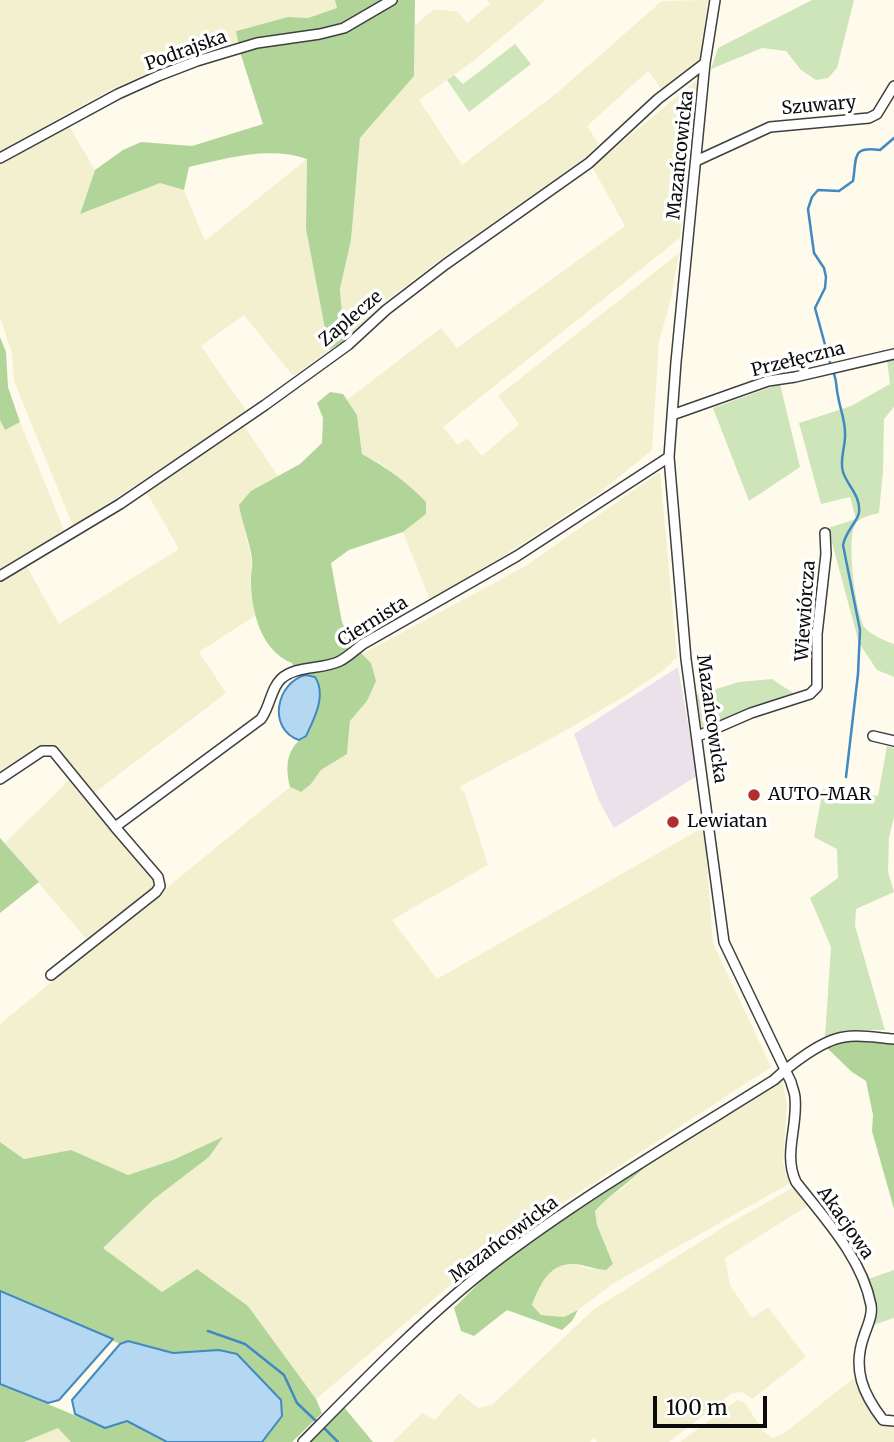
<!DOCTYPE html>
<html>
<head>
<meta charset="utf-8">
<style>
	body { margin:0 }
	#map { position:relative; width:894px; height:1442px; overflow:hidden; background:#fefbec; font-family:Merriweather,serif }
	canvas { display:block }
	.scale { position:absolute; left:653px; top:1396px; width:114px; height:32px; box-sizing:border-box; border:4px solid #0c0c0c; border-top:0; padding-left:9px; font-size:21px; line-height:24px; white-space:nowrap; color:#0c0c0c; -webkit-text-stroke:5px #fff; paint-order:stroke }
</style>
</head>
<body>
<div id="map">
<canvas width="894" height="1442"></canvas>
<div class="scale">100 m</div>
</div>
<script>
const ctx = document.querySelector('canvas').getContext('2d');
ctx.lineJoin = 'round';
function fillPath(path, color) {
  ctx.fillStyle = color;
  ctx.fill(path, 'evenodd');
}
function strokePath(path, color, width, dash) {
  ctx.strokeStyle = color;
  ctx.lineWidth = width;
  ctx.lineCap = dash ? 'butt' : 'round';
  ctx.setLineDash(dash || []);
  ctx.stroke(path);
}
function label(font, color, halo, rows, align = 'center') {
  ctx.font = font + ' Merriweather,serif';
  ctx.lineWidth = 7;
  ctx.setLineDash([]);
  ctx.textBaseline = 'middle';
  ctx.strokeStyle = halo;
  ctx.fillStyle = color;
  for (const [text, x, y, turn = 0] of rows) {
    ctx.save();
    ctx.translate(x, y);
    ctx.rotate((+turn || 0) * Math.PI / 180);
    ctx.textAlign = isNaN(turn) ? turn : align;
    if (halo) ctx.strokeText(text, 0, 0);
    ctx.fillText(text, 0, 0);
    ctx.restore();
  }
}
fillPath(new Path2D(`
	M678,667L697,776L614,828L599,801L574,734Z`), '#eae1ea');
fillPath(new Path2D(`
	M0,0H335L337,8L308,18L288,17L237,30L238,42L180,59L112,89L0,151Z
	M487,0H546L476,59L419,100L462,165L558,92L662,1L708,0L699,62L662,90L648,71L587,126L599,144L585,158L442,258L382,304L344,341L340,289L351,240L360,138L414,76L415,25L434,9L458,12L467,23L490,4Z
	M697,80L680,238L443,427L458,445L467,438L482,456L519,424L498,396L679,253L670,303L659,341L652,450L598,494L503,556L430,600L403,532L426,514L385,466L362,454L357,415L347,400L441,328L457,348L625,226L592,167Z
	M69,126L95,170L80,213L160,183L184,190L205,241L307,159L306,229L329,350L293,376L244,315L201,346L247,412L73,526L14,381L12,354L0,317V163Z
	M0,420L5,429L20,422L64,530L0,572Z
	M244,426L278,476L251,491L242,520L252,560L251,581L255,616L199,652L226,693L93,794L61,752L52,746L43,745L0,773V582L26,565L59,624L179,549L147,493Z
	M660,472L677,657L664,670L625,696L556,736L459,787L465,793L488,865L392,920L437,979L704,827L713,943L771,1067L494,1248L316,1399L248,1306L197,1269L162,1292L103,1248L154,1199L209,1157L222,1138L173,1160L128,1175L71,1150L24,1159L0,1142V1024L290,787L301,792L311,784L321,770L347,754L350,721L367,701L371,663L362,654L524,567Z
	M71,778L154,878L155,885L151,890L87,940L5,843Z
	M782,1079L787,1104L783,1163L790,1183L614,1283L578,1310L564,1317L541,1315L532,1305L542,1282L554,1267L574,1264L590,1269L613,1264L597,1225L595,1211L605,1200L626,1186L647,1165Z
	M794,1187L809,1205L725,1258L730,1285L752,1318L768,1307L806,1357L752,1399L742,1392L732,1393L669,1442H597L594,1438L590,1442H393L422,1413L435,1420L459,1393L478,1408L492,1405L593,1310L725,1226Z
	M855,1377L866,1404L882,1425L894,1426V1442H680L737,1400L744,1402L765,1433L772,1438L783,1434Z
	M58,1428L71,1442H24L29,1439Z`), '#f2f0cf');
fillPath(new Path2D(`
	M812,0H854L837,68L828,78L816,80L801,70L786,51L762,48L711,69L718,48Z
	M515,44L531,64L469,112L447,80L454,75L463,84Z
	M887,360H894V407L884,419L883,471L879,513C871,515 859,517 855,525C846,540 856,615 865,628C871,635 885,641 894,644V677L877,670L859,643L828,528L856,519L850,497L821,504L799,423L851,406L890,384Z
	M780,384L800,467L749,501L713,408Z
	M772,679L796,695L750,707L702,729L697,695L739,682Z
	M887,746L894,748V817L889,838L888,872L894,892L856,909L855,926L885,1030H845L825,1037L831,947L810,898L838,878L837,849L814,837L823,789L878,796Z
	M894,1270V1318L873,1325L878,1308L868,1279Z`), '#cee5b9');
fillPath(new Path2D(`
	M335,0H415L414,76L360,138L351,240L340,289L344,341L329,350L306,229L307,159C269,146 228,158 189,167L184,190L160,183L80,214L95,170L123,150L141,142L192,146L263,124L240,52L236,31L288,17L308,18L337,8Z
	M0,337L6,352L8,387L20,422L5,430L0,420Z
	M330,392L343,394L357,415L362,454C386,467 407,482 426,502V514L403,532L349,550L331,563L342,622L353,645L371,663L376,681L367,701L350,721L347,754L321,770L311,784L301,792L290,787C285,767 286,747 306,736L320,699L306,675L297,677L292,663C261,651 251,611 251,580C251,573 253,565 252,558C249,540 242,523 239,505L251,491L300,464L322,443L323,418L317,403Z
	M0,838L39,882L0,913Z
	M848,1041L894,1044V1209L872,1131L873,1115L866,1081L852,1072L826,1047Z
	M223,1137L209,1157L154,1199L103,1248L162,1292L197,1269L248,1306L316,1399L322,1413L292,1442H262L282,1416L219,1350L173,1353L128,1341L120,1344L0,1291V1142L24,1159L71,1150L128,1175L173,1160Z
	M647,1165C631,1182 611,1193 595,1211L597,1225L613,1264L606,1270C595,1269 582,1264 573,1264C548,1264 540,1285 532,1305L541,1315L564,1317L578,1310L572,1321L562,1330L507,1310L474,1336L461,1331L454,1308L490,1272L537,1237Z
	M0,1384L105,1428L127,1421L167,1442H71L58,1428L24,1442H0Z
	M343,1406L373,1442H308Z`), '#b1d599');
const water = new Path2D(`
	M306,675L315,677C327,695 314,719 306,736L299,740C267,729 276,682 306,675Z
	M0,1291L113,1339L59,1400L48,1403L0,1384Z
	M128,1341L173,1353L219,1350L237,1354L281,1400L282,1416L262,1442H167L127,1421L105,1428L75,1414L72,1400L120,1344Z`);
fillPath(water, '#b5d8f2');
strokePath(water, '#4189c3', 2);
strokePath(new Path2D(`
	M830,363L815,308L825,288L826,277L824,268L814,253L808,209L812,197L818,190L839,191L853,181C857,157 851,146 880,150L894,138
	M834,374C837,382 836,388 838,396C840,409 845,419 845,433C846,446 839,459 843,472C847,485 861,496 859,512C859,520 846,530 843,545L860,630L858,674L846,777
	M208,1331L245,1344L284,1375L297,1403L317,1422
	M322,1426L338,1442`), '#4189c3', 2.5);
const minor = new Path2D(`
	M715,0L705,63L676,362L669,457L686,659L724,942L791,1082C792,1087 795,1093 795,1098C798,1127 783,1154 796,1182C825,1219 862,1258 871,1305C873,1316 867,1326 864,1336C852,1369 863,1394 883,1420L894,1421
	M0,158L118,94L158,76L197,61L257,43L320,34L344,28L392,0
	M696,161L770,127L869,118L877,114L894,86
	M672,415L768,381L795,377L894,354
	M0,576L120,504L265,405L348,345L386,310L446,264L589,163L658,99L705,63
	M698,736L751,713L810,694L817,687V634L826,554L825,533
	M873,736L894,741
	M0,779L42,751H53L115,827
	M51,975L156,892L160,886L158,877L115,827L261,719C270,707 271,688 281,679C296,665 322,670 340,661C348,657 356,649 363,644L517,556L669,457
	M303,1442C362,1382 423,1319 489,1267C579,1198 678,1140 774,1080C790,1065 822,1040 844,1037C860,1034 878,1038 894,1039`);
strokePath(minor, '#3f3f3f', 12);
strokePath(minor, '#fff', 9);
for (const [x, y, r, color] of [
	[754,795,7,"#b22e2e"],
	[673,822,7,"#b22e2e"]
]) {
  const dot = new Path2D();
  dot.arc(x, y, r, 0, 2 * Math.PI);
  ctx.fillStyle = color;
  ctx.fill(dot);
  strokePath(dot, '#fff', 2.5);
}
label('18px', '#0c0c0c', '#fff', [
	["Podrajska",186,51,-20],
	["Szuwary",819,106,-5],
	["Mazańcowicka",681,155,-84],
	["Zaplecze",351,319,-40],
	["Przełęczna",798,360,-14],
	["Wiewiórcza",806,611,-86],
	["Ciernista",373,622,-32],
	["Mazańcowicka",711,719,82],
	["Akacjowa",845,1223,55],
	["Mazańcowicka",504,1240,-37]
]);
label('18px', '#0c0c0c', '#fff', [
	["AUTO-MAR",768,795],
	["Lewiatan",687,822]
], 'left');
</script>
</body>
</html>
